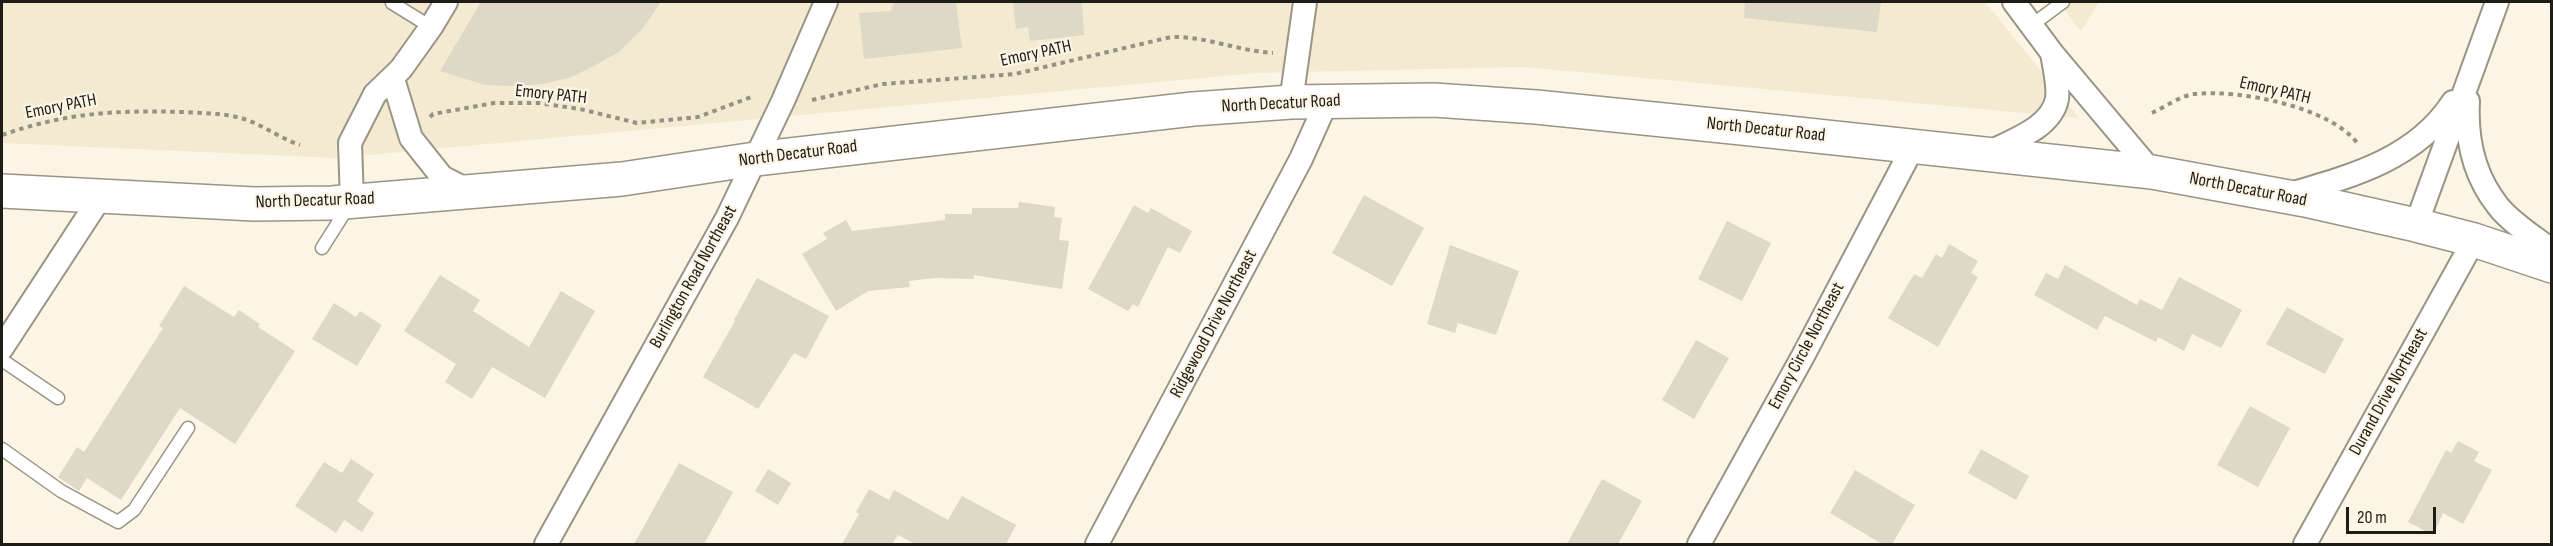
<!DOCTYPE html>
<html>
<head>
<meta charset="utf-8">
<style>
	body { margin:0 }
	#map { position:relative; width:2553px; height:546px; overflow:hidden; background:#fcf5e5; font-family:"Sofia Sans Condensed",sans-serif }
	canvas { display:block }
	.frame { position:absolute; inset:0; border:3px solid #1e1c16; pointer-events:none }
	.scale { position:absolute; left:2346px; top:507px; width:90px; height:27px; box-sizing:border-box; border:3px solid #1e1c16; border-top:0; padding-left:8px; font-size:18px; line-height:21px; white-space:nowrap; color:#1e1c16; -webkit-text-stroke:4px #fcf5e5; paint-order:stroke }
</style>
</head>
<body>
<div id="map">
<canvas width="2553" height="546"></canvas>
<div class="frame"></div>
<div class="scale">20 m</div>
</div>
<script>
const ctx = document.querySelector('canvas').getContext('2d');
ctx.lineJoin = 'round';
function fillPath(path, color) {
  ctx.fillStyle = color;
  ctx.fill(path, 'evenodd');
}
function strokePath(path, color, width, dash) {
  ctx.strokeStyle = color;
  ctx.lineWidth = width;
  ctx.lineCap = dash ? 'butt' : 'round';
  ctx.setLineDash(dash || []);
  ctx.stroke(path);
}
function label(font, color, halo, rows, align = 'center') {
  ctx.font = font + ' "Sofia Sans Condensed",sans-serif';
  ctx.lineWidth = 4.5;
  ctx.setLineDash([]);
  ctx.textBaseline = 'middle';
  ctx.strokeStyle = halo;
  ctx.fillStyle = color;
  for (const [text, x, y, turn = 0] of rows) {
    ctx.save();
    ctx.translate(x, y);
    ctx.rotate((+turn || 0) * Math.PI / 180);
    ctx.textAlign = isNaN(turn) ? turn : align;
    if (halo) ctx.strokeText(text, 0, 0);
    ctx.fillText(text, 0, 0);
    ctx.restore();
  }
}
fillPath(new Path2D(`
	M2,2H1985L2079,118L1524,67L1256,73L336,158L2,143Z
	M2058,2H2099L2081,31Z`), '#f4ead2');
fillPath(new Path2D(`
	M481,2H661L643,28L619,52L594,66L569,78L542,84L511,86L485,85L440,71Z
	M894,2H956L962,48L864,59L859,13L891,11Z
	M1013,2H1082L1084,35L1030,41L1028,27L1016,29Z
	M1745,2H1881L1877,32L1744,18Z
	M1364,195L1424,228L1392,286L1332,253Z
	M1019,202L1055,207L1054,217L1062,218L1059,240L1069,241L1062,289L974,275V279L934,278L909,281L910,287L868,291L836,311L802,254L827,239L823,233L846,220L852,231L945,220V214H972V208H1018Z
	M1134,205L1148,213L1151,208L1192,231L1180,253L1168,247L1138,307L1133,304L1128,311L1088,289Z
	M1727,221L1771,243L1742,301L1698,279Z
	M1949,244L1978,261L1971,273L1978,277L1938,347L1888,318L1914,274L1922,278L1936,254L1942,258Z
	M1450,245L1519,271L1496,335L1458,323L1455,333L1427,324Z
	M2065,265L2137,305L2140,299L2162,310L2179,277L2242,310L2221,348L2192,334L2184,351L2158,337L2156,342L2105,316L2097,330L2034,295L2046,273L2058,279Z
	M440,275L480,300L473,311L529,347L561,291L595,311L545,398L492,367L472,399L445,382L456,364L404,331Z
	M757,278L829,316L806,359L794,353L758,409L703,377L735,321L734,320Z
	M184,286L234,317L239,310L260,324L258,327L295,351L235,444L180,408L121,500L87,478L79,491L58,477L77,447L84,452L163,328L159,326Z
	M334,303L356,317L360,311L382,325L357,366L312,339Z
	M2287,307L2344,339L2325,374L2266,344Z
	M1696,340L1729,358L1694,419L1662,400Z
	M2250,406L2290,428L2258,487L2217,465Z
	M2458,441L2479,452L2474,461L2492,470L2463,524L2443,513L2433,535L2408,522L2446,450L2451,453Z
	M1981,449L2029,476L2016,500L1968,473Z
	M351,459L374,474L357,501L374,513L362,532L344,520L336,533L295,506L324,462L342,473Z
	M679,463L733,492L704,544H634Z
	M768,469L791,483L778,505L755,491Z
	M1855,470L1915,505L1892,544H1882L1830,513Z
	M1602,479L1642,501L1618,544H1567Z
	M869,489L889,500L894,490L948,520L962,496L1016,525L1006,544H915L898,535L892,544H842L859,514L856,512Z`), '#ded8c7');
const lane = new Path2D(`
	M392,3L431,27
	M2032,25L2063,2
	M322,248L348,207
	M2,360L58,398
	M2,449L61,491L118,522L134,510L188,428`);
const street = new Path2D(`
	M2014,2L2052,53L2152,172
	M393,79L411,138L442,177L469,191
	M2468,101C2466,138 2474,176 2498,206C2510,222 2536,238 2552,251
	M1291,102L1305,2
	M1986,154C2010,141 2051,129 2057,99C2059,85 2054,67 2052,53
	M2290,194C2352,176 2416,159 2453,102
	M352,201L350,143L375,94L401,69L431,27L446,2
	M2416,225L2497,2
	M2,348L100,198
	M546,544L727,218L783,101L826,2
	M1097,544L1301,159L1327,101
	M1699,544L1803,356L1913,147
	M2305,544L2474,240`);
const secondary = new Path2D(`
	M2,191L254,204L332,203L622,179L755,159L1193,109L1291,102L1434,100L1536,107L1742,128L2152,172L2305,200L2416,225L2474,240L2552,266`);
strokePath(lane, '#9a9485', 15);
strokePath(street, '#9a9485', 26);
strokePath(secondary, '#9a9485', 36);
strokePath(new Path2D(`
	M812,100L883,84L1015,74L1171,37C1206,36 1238,51 1273,53
	M2152,113C2165,107 2180,96 2194,94C2239,89 2331,107 2358,144
	M430,117L433,114L494,103H538L580,109L637,123L698,117L754,96
	M2,135C65,113 115,110 182,112C202,113 222,113 241,118C262,124 279,138 300,145`), '#969186', 4, [4.5, 4.5]);
strokePath(lane, '#fff', 12);
strokePath(street, '#fff', 22);
strokePath(secondary, '#fff', 33);
label('18px', '#1e1c16', '#fcf5e5', [
	["Emory PATH",1036,54,-12],
	["Emory PATH",2275,91,13],
	["Emory PATH",551,95,6],
	["North Decatur Road",1281,104,-3],
	["Emory PATH",61,107,-11],
	["North Decatur Road",1766,130,6],
	["North Decatur Road",798,154,-7],
	["North Decatur Road",2248,190,11],
	["North Decatur Road",315,201,-2],
	["Burlington Road Northeast",694,277,-61],
	["Ridgewood Drive Northeast",1214,324,-62],
	["Emory Circle Northeast",1807,346,-62],
	["Durand Drive Northeast",2389,392,-61]
]);
</script>
</body>
</html>
